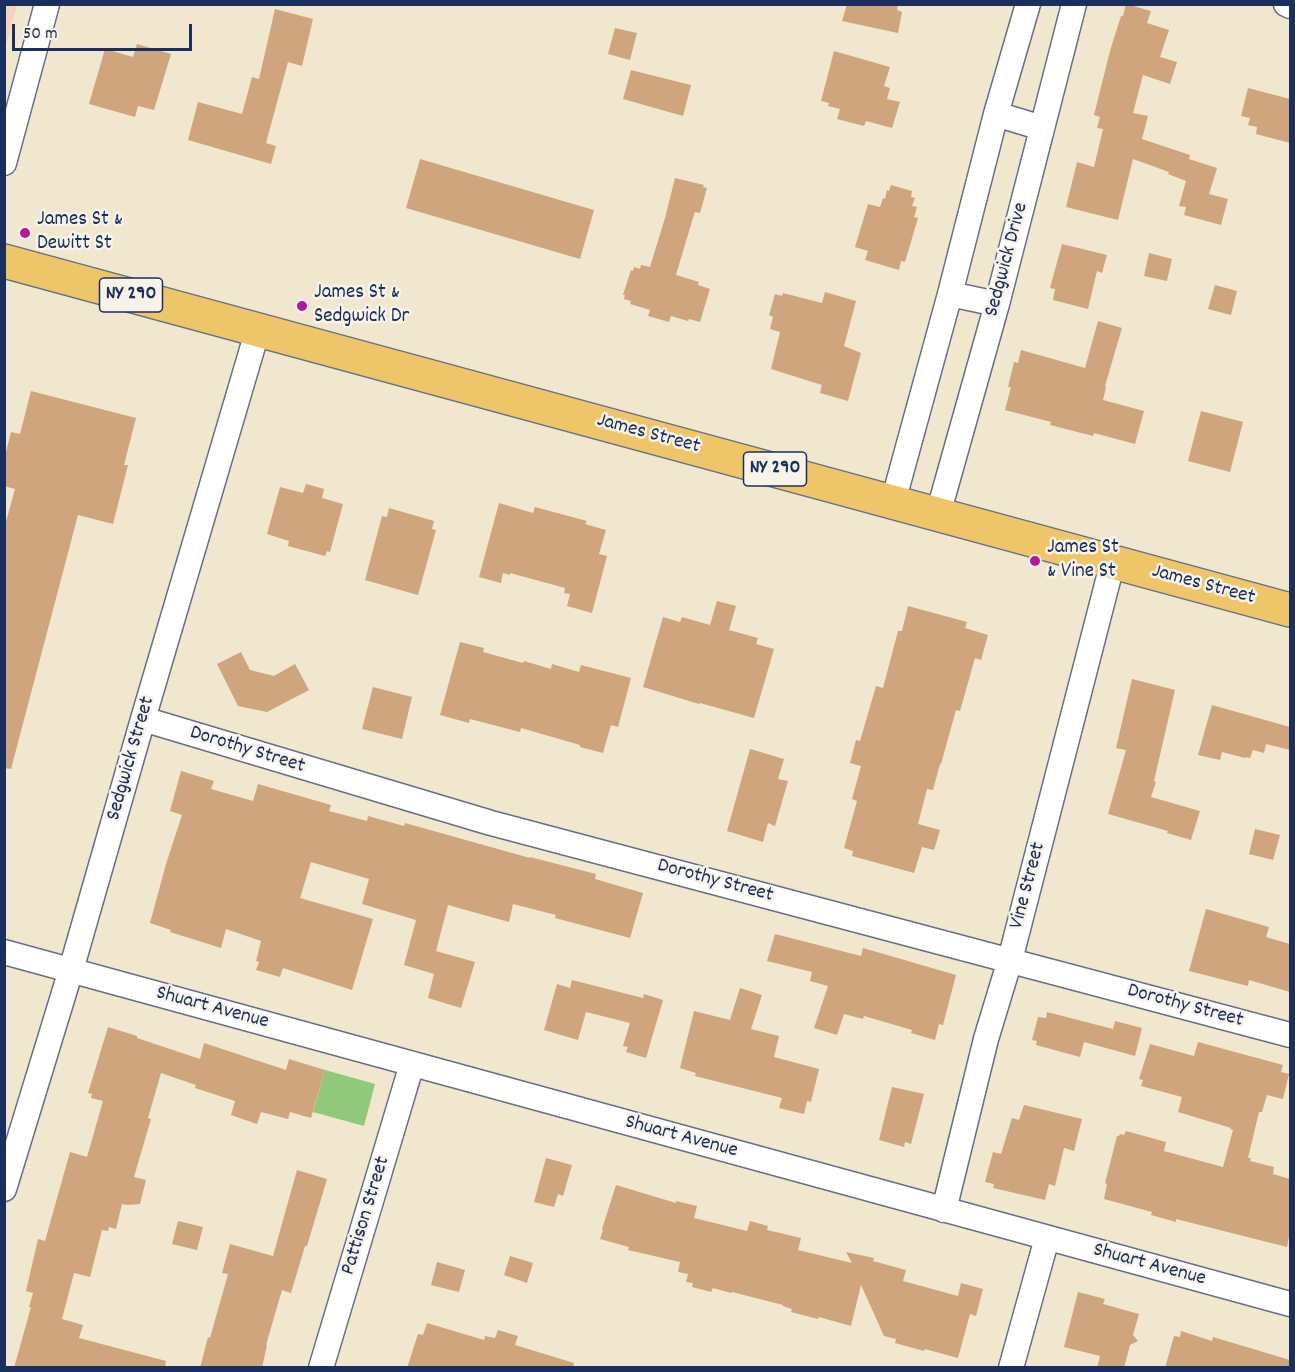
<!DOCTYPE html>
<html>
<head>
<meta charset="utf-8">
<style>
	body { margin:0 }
	#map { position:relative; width:1295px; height:1372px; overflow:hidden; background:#f0e7ce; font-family:Dekko,sans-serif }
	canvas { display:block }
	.frame { position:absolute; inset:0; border:6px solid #1b2f5e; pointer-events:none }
	.scale { position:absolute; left:12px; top:24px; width:180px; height:27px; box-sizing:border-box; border:3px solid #1b2f5e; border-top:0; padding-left:8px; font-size:18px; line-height:21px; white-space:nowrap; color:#1b2f5e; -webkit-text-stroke:4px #f7f3e8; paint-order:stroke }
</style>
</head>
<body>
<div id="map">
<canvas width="1295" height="1372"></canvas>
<div class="frame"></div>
<div class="scale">50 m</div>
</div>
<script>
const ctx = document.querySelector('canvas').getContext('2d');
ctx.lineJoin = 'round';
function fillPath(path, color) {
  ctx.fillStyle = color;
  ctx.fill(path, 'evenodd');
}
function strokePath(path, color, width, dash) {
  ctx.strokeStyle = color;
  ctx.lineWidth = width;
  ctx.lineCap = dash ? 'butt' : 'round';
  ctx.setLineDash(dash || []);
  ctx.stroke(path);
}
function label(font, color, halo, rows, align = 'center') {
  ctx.font = font + ' Dekko,sans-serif';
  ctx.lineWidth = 5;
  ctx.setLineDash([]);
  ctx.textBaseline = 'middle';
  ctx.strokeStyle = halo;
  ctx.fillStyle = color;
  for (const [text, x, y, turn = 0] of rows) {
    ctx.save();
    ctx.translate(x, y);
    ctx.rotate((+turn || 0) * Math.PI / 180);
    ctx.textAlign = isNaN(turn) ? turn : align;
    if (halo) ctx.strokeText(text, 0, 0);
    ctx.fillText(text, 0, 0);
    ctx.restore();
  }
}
fillPath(new Path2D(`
	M5,4L17,5L5,49L4,5Z`), '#f4d3c0');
fillPath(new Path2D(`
	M325,1070L375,1084L364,1126L313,1112Z`), '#91c87b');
fillPath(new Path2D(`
	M847,4H898L897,10L902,12L898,33L842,21Z
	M1126,4L1151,11L1147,23L1169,30L1160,57L1177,62L1170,84L1143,75L1133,113L1148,116L1142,139L1190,155L1189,159L1217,168L1209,194L1228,199L1221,225L1184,215L1186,207L1179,206L1186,181L1168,174L1169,172L1133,159L1118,220L1066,207L1077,162L1094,167L1103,129L1097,128L1100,117L1094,115L1110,51L1121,16H1123Z
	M275,9L313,19L302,66L288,62L266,143L276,146L271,164L188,140L198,102L242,114L252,77L259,79Z
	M615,28L637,33L630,60L608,54Z
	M137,44L171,54L154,110L138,106L135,117L89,104L105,49L133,57Z
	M834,51L890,67L884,86L890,88L887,99L900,102L892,128L866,121L864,126L837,119L840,109L828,106L829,103L821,101Z
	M631,70L691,85L683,116L623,99Z
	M1248,88L1290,99V143L1256,134L1257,127L1248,125L1250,118L1241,116Z
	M420,159L594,210L580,259L406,208Z
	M675,178L704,185L703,187L707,188L700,213L695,212L692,221L676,275L699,282L698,285L710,289L700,322L689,319L688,321L671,316L669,322L648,316L650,310L630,304L631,301L624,299L625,295H623L631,270L633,271L634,267L640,269L641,265L650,267L665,218Z
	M891,185L912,191L911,197L915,198L912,206L917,207L914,217L918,218L905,262L901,261L899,270L865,260L868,251L855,247L868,204L880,207L883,198L885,199L887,190L889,191Z
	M1062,244L1107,255L1102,273L1097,271L1088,309L1053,300L1055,289L1050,288Z
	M1149,253L1172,259L1167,281L1144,276Z
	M1215,285L1237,291L1231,315L1208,309Z
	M825,292L856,301L844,346L861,353L848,401L820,393L822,385L771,369L780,332L770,329L773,317L769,315L775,294L782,296L783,293L822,303Z
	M1098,321L1122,328L1105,386L1106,387L1103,400L1144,411L1135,444L1094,433L1093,436L1050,425L1051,422L1005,410L1011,387H1008L1014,362L1018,363L1021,350L1085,368Z
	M31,391L136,418L124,465H128L113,524L78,515L11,769L4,768V529L15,489L4,486V460L11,432L20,434Z
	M1201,411L1243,422L1230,472L1188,461Z
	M306,484L324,489L322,498L343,504L330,552L327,551L325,556L288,546L289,541L267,534L280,487L303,493Z
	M499,503L533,513L535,507L587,521L585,524L606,530L599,554L607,556L592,613L567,606L570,594L564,593L565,588L510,573V575L503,573L501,583L479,577Z
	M389,508L434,521L432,529L436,530L418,595L365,580L382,516L387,517Z
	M717,601L736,606L729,630L758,638L756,644L774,649L754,718L700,703L699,704L643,687L663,617L680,622L682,617L710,625Z
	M908,606L967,622L965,628L988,635L981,660L975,658L960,711L956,710L941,764H940L933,790L927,789L918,824L940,830L934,850L922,847L914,873L852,856L853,851L844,848L857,801L852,799L861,766L850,763L856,740L860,741L876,686L883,688L898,631H902Z
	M460,642L484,648L483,652L523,663L524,661L551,669L552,664L579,672L581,665L631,678L618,727L611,725L603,753L580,747V745L521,728L520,732L470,719L469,723L440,715Z
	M241,652L250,670L274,676L295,664L309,690L267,712L238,706L217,664Z
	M1132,679L1175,690L1154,781L1156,782L1151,797L1200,811L1191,840L1167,833L1168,831L1108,814L1126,750L1116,748Z
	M373,687L412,697L402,739L362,729Z
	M1212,705L1290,727V750L1266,744L1264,753L1253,750L1250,758L1245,757V758L1222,752L1220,760L1198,755Z
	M750,749L784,759L778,779L788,781L775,826L768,823L763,842L727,831Z
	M181,771L214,781L211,789L253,801L258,784L331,805L329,811L367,821L368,816L404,826L405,823L530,858V857L596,874L595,879L643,893L630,938L555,918L556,915L513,904L509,922L448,905L436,951L475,962L461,1008L428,998L434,974L404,965L416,920L362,904L369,879L311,862L300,898L373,919L352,990L283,968L280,977L256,970L259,962L256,961L261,941L226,929L221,948L170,932L171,930L150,923L166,864L182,815L170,811Z
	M1255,829L1280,835L1273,860L1249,854Z
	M1206,909L1269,927L1266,937L1290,944V992L1249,980L1248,986L1189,971Z
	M775,934L861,956L863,948L956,975L943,1025L939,1024L935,1040L911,1033L912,1030L864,1016L863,1019L844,1014L837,1035L814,1028L828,986L810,981L812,972L767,961Z
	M572,980L643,998L644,994L663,1000L646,1058L626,1052L628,1047L623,1046L630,1023L586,1012L578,1040L544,1030L557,984L570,988Z
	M740,988L762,995L751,1029L779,1036L774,1057L819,1069L811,1102L807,1101L804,1114L779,1108L782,1098L695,1076L696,1073L680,1068L694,1011L730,1020Z
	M1047,1012L1113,1029L1115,1021L1142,1028L1135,1056L1084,1042L1080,1057L1036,1045L1037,1041L1032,1040L1038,1017L1046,1018Z
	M108,1027L137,1036V1038L200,1059L204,1043L286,1070L289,1059L325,1070L311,1118L290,1112L288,1119L261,1112L257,1124L231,1115L235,1101L195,1088L196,1085L161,1073L148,1118L151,1119L134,1177L146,1180L140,1204L127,1205L122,1204L116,1229L109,1227L108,1231L102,1230L90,1277L74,1273L62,1319L83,1325L79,1338L166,1361L165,1368H14L31,1307H29L33,1293L26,1291L38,1239L45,1241L70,1152L87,1157L103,1101L91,1098L92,1094L88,1093Z
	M1198,1042L1283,1065L1281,1072L1289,1074L1283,1099L1267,1095L1262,1112H1259L1248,1158H1251L1250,1161L1274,1167L1273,1174L1290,1179V1231L1287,1247L1176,1219V1222L1151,1215L1152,1212L1104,1199L1107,1184L1105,1183L1117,1136H1119L1120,1134L1124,1135L1126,1131L1166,1142L1164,1151L1223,1167L1233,1130L1230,1129L1231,1128L1178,1112L1182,1097L1141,1086L1143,1080L1139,1079L1150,1044L1194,1056Z
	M892,1087L924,1094L911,1144L905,1142L904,1147L879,1140Z
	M1024,1105L1082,1119L1074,1151L1064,1148L1055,1186L1049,1184L1045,1200L993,1188L994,1184L985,1182L993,1152L1001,1154L1012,1118L1019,1120Z
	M546,1158L572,1165L563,1196L558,1194L554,1207L534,1202Z
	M297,1170L327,1179L307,1246H305L291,1293L282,1290L266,1345H267L262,1368H200L208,1337L210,1338L228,1274L222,1273L230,1244L273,1256Z
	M616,1185L676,1203V1201L697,1206L694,1218L747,1231L750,1221L768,1226L767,1230L801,1238L798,1250L852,1263L846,1252L874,1258L873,1261L906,1270L903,1281L958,1296L961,1283L983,1289L976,1316L970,1314L958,1358L925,1349L924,1351L895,1343L896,1339L884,1336L861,1285L851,1326L819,1317L818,1319L791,1312L792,1309L783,1306V1305L732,1292L731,1293L713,1288L711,1292L692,1287L693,1283L686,1282L688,1274L678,1272L680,1262L628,1250L629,1247L600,1239L603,1230L602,1229Z
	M178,1221L203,1227L197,1250L172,1244Z
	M510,1256L533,1263L527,1283L504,1275Z
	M437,1262L465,1270L459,1292L431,1285Z
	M1078,1292L1105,1299L1103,1304L1139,1314L1133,1335L1138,1341L1130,1345L1124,1368H1097L1100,1356L1064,1347Z
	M427,1323L484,1340L485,1336L495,1338L498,1330L518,1336L515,1345L574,1363L573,1368H407L418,1334L423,1335Z
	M1181,1331L1212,1341L1213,1337L1290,1360V1368H1165L1174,1336L1180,1337Z`), '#cfa57e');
const minor = new Path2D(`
	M1286,4L1290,6
	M996,114L1042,128
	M4,163L47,4
	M950,294L997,304
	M893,502L950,294L996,114L1028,4
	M938,514L997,304L1074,4
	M143,719L491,823L1290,1035
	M4,952L1290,1304
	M4,1189L71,970L143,719L258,329
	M944,1210L986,1039L1010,960L1113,561
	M321,1368L412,1064
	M1011,1368L1047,1238`);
const primary = new Path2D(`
	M4,261L1290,610`);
strokePath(minor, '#666f85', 27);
strokePath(primary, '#666f85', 36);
strokePath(minor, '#fff', 24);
strokePath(primary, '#eec569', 33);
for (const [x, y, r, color] of [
	[25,233,6,"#b5179e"],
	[302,306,6,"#b5179e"],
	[1035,561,6,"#b5179e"]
]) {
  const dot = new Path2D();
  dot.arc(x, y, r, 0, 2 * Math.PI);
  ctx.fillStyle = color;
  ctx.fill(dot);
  strokePath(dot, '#f7f3e8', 2);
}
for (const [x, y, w] of [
	[131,295,63],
	[775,469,63]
]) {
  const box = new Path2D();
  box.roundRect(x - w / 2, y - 17, w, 34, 4.5);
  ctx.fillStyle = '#f7f3e8';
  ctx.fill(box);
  strokePath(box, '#1b2f5e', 1.5);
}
label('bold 20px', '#1b2f5e', null, [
	["NY 290",131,295],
	["NY 290",775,469]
]);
label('21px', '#1b2f5e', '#f7f3e8', [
	["James St &",37,221],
	["Dewitt St",37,245],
	["James St &",314,294],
	["Sedgwick Dr",314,318],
	["James St",1047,549],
	["& Vine St",1047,573]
], 'left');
label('21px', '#1b2f5e', '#f7f3e8', [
	["Sedgwick Drive",1008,260,-75],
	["James Street",648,435,15],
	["James Street",1203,586,15],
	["Dorothy Street",247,751,17],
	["Sedgwick Street",132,759,-74],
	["Dorothy Street",715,882,15],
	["Vine Street",1029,886,-75],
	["Dorothy Street",1185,1007,15],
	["Shuart Avenue",212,1009,15],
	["Shuart Avenue",681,1138,15],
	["Pattison Street",367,1216,-73],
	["Shuart Avenue",1149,1266,15]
]);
</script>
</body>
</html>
